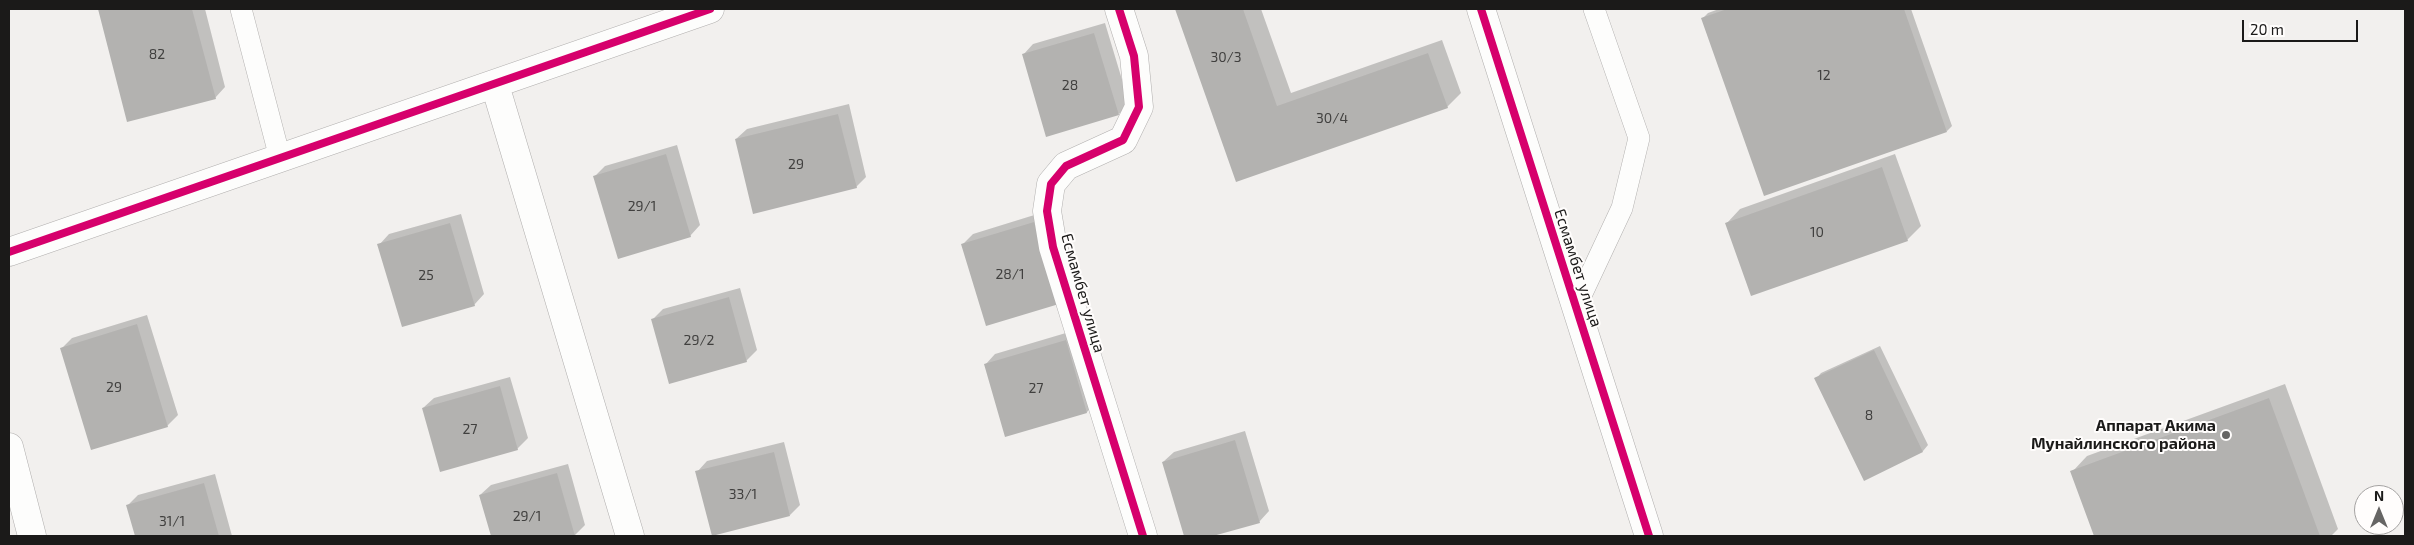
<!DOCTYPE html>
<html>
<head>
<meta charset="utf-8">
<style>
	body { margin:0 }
	#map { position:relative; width:2414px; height:545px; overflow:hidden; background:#f2f0ee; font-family:"Exo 2",sans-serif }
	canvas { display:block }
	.frame { position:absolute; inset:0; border:10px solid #1b1a19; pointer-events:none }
	.north { position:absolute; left:2354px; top:485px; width:50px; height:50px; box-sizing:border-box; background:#fffdfc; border:1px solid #a4a2a1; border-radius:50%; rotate:0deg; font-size:14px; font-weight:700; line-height:20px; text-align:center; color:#1b1a19 }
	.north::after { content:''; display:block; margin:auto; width:18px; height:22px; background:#666564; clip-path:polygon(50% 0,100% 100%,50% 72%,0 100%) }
	.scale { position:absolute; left:2242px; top:20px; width:116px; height:22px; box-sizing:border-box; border:2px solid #1b1a19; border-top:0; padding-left:6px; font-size:15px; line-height:18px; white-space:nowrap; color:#1b1a19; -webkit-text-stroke:4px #fffdfc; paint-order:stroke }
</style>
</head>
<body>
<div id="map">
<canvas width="2414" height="545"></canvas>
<div class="frame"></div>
<div class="north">N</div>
<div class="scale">20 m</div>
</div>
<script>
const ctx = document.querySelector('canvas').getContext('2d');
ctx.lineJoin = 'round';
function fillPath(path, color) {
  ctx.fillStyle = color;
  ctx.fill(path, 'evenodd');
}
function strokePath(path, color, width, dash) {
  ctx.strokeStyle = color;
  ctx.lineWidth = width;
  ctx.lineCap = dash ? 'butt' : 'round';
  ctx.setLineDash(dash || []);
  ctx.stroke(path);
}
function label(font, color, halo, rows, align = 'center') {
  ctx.font = font + ' "Exo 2",sans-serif';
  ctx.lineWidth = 4;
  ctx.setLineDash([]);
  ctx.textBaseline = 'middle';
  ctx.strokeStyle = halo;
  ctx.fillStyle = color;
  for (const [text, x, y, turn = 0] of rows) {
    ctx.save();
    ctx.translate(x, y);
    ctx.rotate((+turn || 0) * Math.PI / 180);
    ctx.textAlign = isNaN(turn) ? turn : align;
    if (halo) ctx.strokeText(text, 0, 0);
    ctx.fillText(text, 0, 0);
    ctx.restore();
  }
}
fillPath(new Path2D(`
	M99,9H205L225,87L215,98L128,121Z
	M1177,9H1261L1291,93L1442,40L1461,93L1447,107L1237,180Z
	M1719,9H1911L1952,126L1947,131L1703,18L1708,13Z
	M1105,23L1129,103L1119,114L1023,55L1033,44Z
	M849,104L866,177L856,187L736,139L747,129Z
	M677,145L700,225L690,236L594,177L605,166Z
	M1895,154L1921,226L1907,240L1727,223L1740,209Z
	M1044,212L1058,303L963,244L973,234Z
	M461,214L484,294L474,305L379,245L389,234Z
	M740,288L757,350L746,361L652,320L663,309Z
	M147,315L178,415L167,426L61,349L72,338Z
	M1076,330L1097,401L1087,412L1006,436L985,365L995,354Z
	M1880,346L1928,445L1923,451L1864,479L1816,379L1821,373Z
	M510,377L528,438L517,449L423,408L434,398Z
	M2285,384L2338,529L2331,536H2095L2072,472L2087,456Z
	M1245,431L1269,511L1259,522L1209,536H1185L1163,462L1174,452Z
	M784,442L800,505L790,515L697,472L707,461Z
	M568,464L585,525L574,536H492L480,495L491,485Z
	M215,474L232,536H136L127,506L138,495Z`), '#0003');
fillPath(new Path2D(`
	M98,9H192L216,99L127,122Z
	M1175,9H1243L1277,106L1428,53L1448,108L1236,182Z
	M1727,9H1904L1947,132L1764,196L1701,18Z
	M1094,33L1119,115L1046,137L1022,54Z
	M838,114L857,188L753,214L735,139Z
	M666,154L691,237L618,259L593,176Z
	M1882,167L1908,241L1751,296L1725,223Z
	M1034,222L1059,304L986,326L961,244Z
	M450,223L475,306L402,327L377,244Z
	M729,297L747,362L669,384L651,319Z
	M137,324L168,427L91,450L60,348Z
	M1066,340L1087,413L1005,437L984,364Z
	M1874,350L1923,452L1864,481L1814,378Z
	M500,386L518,450L440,472L422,408Z
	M2269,398L2320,536H2094L2070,471Z
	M1235,440L1260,523L1213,536H1184L1162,462Z
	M774,452L790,516L712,536L695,471Z
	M557,473L575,536H491L479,495Z
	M204,483L219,536H135L126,505Z`), '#b3b2b0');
const service = new Path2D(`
	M241,9L280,158
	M1576,306L1622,208L1639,138L1594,9`);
const minor = new Path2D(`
	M1119,9L1134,56L1139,107L1123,140L1066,166L1051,184L1047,211L1053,247L1143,536
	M1481,9L1649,536
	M495,85L630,536
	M9,252L710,9
	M9,447L32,536`);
strokePath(service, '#b1afae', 22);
strokePath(minor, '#b1afae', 29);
strokePath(service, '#fdfdfc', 21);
strokePath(minor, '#fdfdfc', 28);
strokePath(new Path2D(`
	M1119,9L1134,56L1139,107L1123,140L1066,166L1051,184L1047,211L1053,247L1143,536
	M1481,9L1649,536
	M9,252L710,9`), '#d6006c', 8);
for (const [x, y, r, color] of [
	[2226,435,5,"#666564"]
]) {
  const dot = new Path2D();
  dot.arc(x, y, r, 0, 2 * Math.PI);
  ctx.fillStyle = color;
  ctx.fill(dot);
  strokePath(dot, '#fffdfc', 2);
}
label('14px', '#41403f', null, [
	["82",157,54],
	["30/3",1226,57],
	["12",1824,75],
	["28",1070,85],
	["30/4",1332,118],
	["29",796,164],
	["29/1",642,206],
	["10",1817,232],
	["28/1",1010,274],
	["25",426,275],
	["29/2",699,340],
	["29",114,387],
	["27",1036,388],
	["8",1869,415],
	["27",470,429],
	["33/1",743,494],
	["29/1",527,516],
	["31/1",172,521]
]);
label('16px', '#1b1a19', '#fffdfc', [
	["Есмамбет улица",1578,268,72],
	["Есмамбет улица",1083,293,74]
]);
label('bold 16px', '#1b1a19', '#fffdfc', [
	["Аппарат Акима",2216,426],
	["Мунайлинского района",2216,444]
], 'right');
</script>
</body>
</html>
